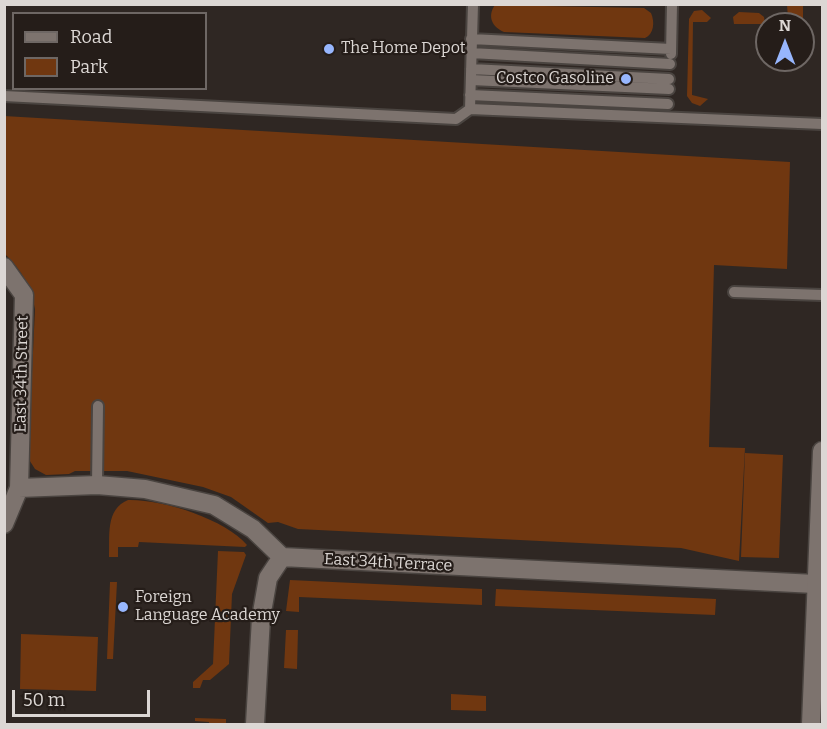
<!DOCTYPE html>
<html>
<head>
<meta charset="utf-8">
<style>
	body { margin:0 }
	#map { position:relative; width:827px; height:729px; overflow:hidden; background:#2f2723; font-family:Bitter,serif }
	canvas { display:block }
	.frame { position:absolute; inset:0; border:6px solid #dcd7d4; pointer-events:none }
	.legend { position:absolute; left:12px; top:12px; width:195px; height:78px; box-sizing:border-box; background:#251d19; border:2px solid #6e6764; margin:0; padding:8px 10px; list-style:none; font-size:18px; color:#dcd7d4 }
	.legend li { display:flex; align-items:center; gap:12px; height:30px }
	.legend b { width:30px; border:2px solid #6e6764 }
	.north { position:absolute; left:755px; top:12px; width:60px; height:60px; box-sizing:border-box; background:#251d19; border:2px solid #6e6764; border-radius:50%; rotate:0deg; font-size:16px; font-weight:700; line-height:24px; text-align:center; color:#dcd7d4 }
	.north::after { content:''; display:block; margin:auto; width:21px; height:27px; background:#97b6fd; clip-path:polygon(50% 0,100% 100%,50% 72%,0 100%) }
	.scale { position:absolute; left:12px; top:690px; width:138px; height:27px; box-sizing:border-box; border:3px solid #dcd7d4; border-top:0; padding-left:8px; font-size:18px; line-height:21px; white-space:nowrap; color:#dcd7d4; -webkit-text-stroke:4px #251d19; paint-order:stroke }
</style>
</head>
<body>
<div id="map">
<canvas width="827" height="729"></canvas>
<div class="frame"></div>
<ul class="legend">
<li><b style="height:8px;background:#7d736e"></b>Road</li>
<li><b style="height:16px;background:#703710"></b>Park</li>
</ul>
<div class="north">N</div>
<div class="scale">50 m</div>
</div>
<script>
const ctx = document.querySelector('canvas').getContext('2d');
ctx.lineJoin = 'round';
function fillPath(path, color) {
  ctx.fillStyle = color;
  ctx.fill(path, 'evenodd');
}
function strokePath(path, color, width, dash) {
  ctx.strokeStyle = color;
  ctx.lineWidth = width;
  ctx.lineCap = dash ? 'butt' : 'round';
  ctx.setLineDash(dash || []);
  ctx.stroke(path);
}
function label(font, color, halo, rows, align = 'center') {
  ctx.font = font + ' Bitter,serif';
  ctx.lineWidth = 4.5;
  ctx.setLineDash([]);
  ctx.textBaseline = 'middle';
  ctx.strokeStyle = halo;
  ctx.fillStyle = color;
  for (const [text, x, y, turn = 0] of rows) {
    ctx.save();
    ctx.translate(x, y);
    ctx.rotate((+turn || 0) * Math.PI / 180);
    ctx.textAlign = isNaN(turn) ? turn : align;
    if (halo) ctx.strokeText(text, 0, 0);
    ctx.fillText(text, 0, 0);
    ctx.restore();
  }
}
fillPath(new Path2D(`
	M495,5L644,8L651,13C655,22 654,34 645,38L504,32C492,27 487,16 495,5Z
	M787,5H803V19L788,18Z
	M702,10L711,18L707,22H693L692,95L708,99L700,106L692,103L687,96L689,19L694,11Z
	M739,12L759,13L764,17L765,24H734L733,17Z
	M4,116L790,162L787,269L714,265L709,447L745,448L739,561L681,548L298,529L278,522L268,523L231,497L203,487L127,471H75L69,474L46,475L35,469L28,458L35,309C31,286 22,271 5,254Z
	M745,453L783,455L779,558L741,557Z
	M128,500C162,499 225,519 247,545L245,547L139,542L138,547H118V557H109C110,537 105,509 128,500Z
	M218,551L244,552L246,555L232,594L229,664L210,680H203L200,688H193V682L213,664Z
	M290,580L482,589V605L299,597V612L286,611Z
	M110,582H117L113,659H107Z
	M496,589L716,599L715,615L495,606Z
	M286,630H298L297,669L284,668Z
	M21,634L98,637L96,691L20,689Z
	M451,694L486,696V711L451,710Z
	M195,718L226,719V724H209V722L195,721Z`), '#703710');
const lane = new Path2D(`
	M471,39L671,49
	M471,53L670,64
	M671,54L672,4
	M471,69L669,79
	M471,80L669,89
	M470,95L668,104
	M4,96L456,119L470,109L473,4
	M470,109L822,124
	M734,292L822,295
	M97,485L98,406`);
const street = new Path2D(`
	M4,267L24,295L19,488L4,524
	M19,488L97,485L145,489L214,505L253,529L282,557L815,584
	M255,724L261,618L268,578L282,557`);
const secondary = new Path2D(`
	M811,724L822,451`);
strokePath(lane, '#4a4440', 14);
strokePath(street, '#4a4440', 21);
strokePath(secondary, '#4a4440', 21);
strokePath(lane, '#7d736e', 10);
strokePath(street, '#7d736e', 18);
strokePath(secondary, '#7d736e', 18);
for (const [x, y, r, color] of [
	[329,49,6,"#97b6fd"],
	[626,79,6,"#97b6fd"],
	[123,607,6,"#97b6fd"]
]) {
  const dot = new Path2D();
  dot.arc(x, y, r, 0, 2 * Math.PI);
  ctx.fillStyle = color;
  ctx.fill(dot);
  strokePath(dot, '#251d19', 2);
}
label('16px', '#dcd7d4', '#251d19', [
	["The Home Depot",341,49],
	["Costco Gasoline",614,79,"right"],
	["Foreign",135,598],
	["Language Academy",135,616]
], 'left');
label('16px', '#dcd7d4', '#251d19', [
	["East 34th Street",22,374,-89],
	["East 34th Terrace",388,563,3]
]);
</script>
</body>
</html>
